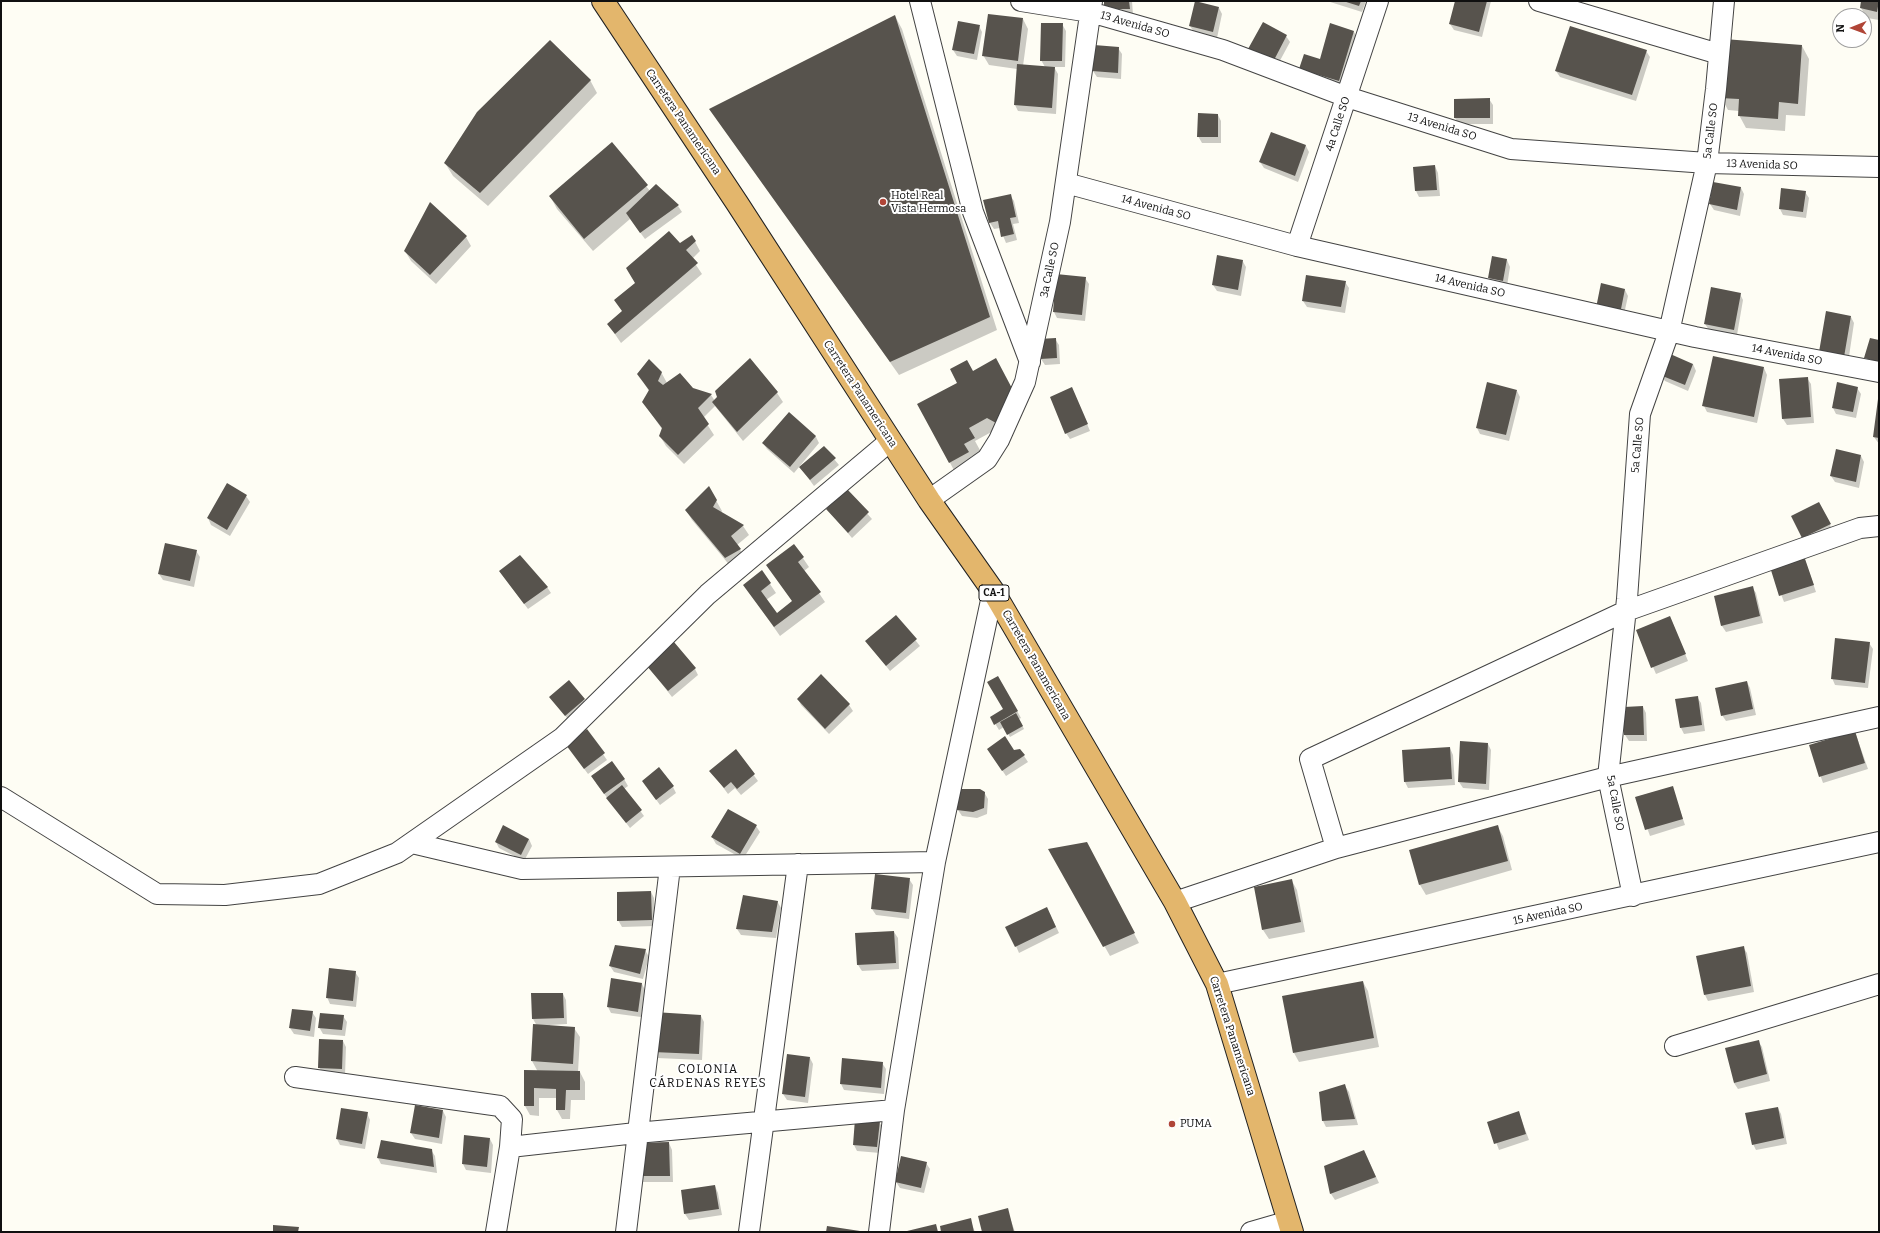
<!DOCTYPE html>
<html>
<head>
<meta charset="utf-8">
<style>
	body { margin:0 }
	#map { position:relative; width:1880px; height:1233px; overflow:hidden; background:#fefdf4; font-family:Bitter,serif }
	canvas { display:block }
	.frame { position:absolute; inset:0; border:2px solid #101010; pointer-events:none }
	.north { position:absolute; left:1832px; top:8px; width:40px; height:40px; box-sizing:border-box; background:#fff; border:1px solid #9f9f9f; border-radius:50%; rotate:269deg; font-size:11px; font-weight:700; line-height:16px; text-align:center; color:#101010 }
	.north::after { content:''; display:block; margin:auto; width:14px; height:18px; background:#b04537; clip-path:polygon(50% 0,100% 100%,50% 72%,0 100%) }
</style>
</head>
<body>
<div id="map">
<canvas width="1880" height="1233"></canvas>
<div class="frame"></div>
<div class="north">N</div>
</div>
<script>
const ctx = document.querySelector('canvas').getContext('2d');
ctx.lineJoin = 'round';
function fillPath(path, color) {
  ctx.fillStyle = color;
  ctx.fill(path, 'evenodd');
}
function strokePath(path, color, width, dash) {
  ctx.strokeStyle = color;
  ctx.lineWidth = width;
  ctx.lineCap = dash ? 'butt' : 'round';
  ctx.setLineDash(dash || []);
  ctx.stroke(path);
}
function label(font, color, halo, rows, align = 'center') {
  ctx.font = font + ' Bitter,serif';
  ctx.lineWidth = 4;
  ctx.setLineDash([]);
  ctx.textBaseline = 'middle';
  ctx.strokeStyle = halo;
  ctx.fillStyle = color;
  for (const [text, x, y, turn = 0] of rows) {
    ctx.save();
    ctx.translate(x, y);
    ctx.rotate((+turn || 0) * Math.PI / 180);
    ctx.textAlign = isNaN(turn) ? turn : align;
    if (halo) ctx.strokeText(text, 0, 0);
    ctx.fillText(text, 0, 0);
    ctx.restore();
  }
}
fillPath(new Path2D(`
	M1105,1H1132L1133,15H1109Z
	M1327,1H1366L1362,12Z
	M1456,1H1491L1482,37L1454,30L1450,24Z
	M1862,1H1879V20L1867,18L1861,8Z
	M1219,8L1222,14L1217,38L1194,32L1190,26Z
	M895,16L902,29L997,330L899,375L711,109Z
	M1023,19L1028,29L1023,66L1045,67L1041,60L1062,24L1066,31L1065,67H1054L1058,74L1056,114L1018,111L1015,105L1017,69L989,65L983,55Z
	M979,26L982,32L977,60L957,56L953,50Z
	M1354,32L1359,41L1344,91L1300,69L1320,60Z
	M1286,36L1290,42L1276,68L1253,55Z
	M1802,46L1809,59L1805,116L1786,115L1785,131L1746,128L1739,115V111L1728,110L1721,97Z
	M1118,48L1122,54L1121,79L1097,77L1093,71Z
	M1646,51L1650,57L1636,101L1560,77L1556,71Z
	M590,80L597,93L488,206L453,176L445,163Z
	M1489,99L1493,105V124H1459L1455,118V100Z
	M1218,115L1221,121V143H1202L1198,136Z
	M1272,133L1306,146L1309,152L1298,182L1264,168L1260,162Z
	M612,144L650,191L656,185L678,206L682,212L645,239L630,219L593,251L557,209L550,196Z
	M1435,166L1438,173L1440,196L1419,197L1416,191L1414,168Z
	M1741,188L1744,194L1740,216L1714,210L1710,204Z
	M1782,189L1805,192L1809,198L1806,218L1783,215L1780,209Z
	M1010,195L1014,201L1019,223L1013,224L1017,240L1006,243L1000,228L994,229L990,223L985,201Z
	M692,236L700,251L692,259L702,274L621,343L608,324L623,312L680,245Z
	M466,237L471,246L436,284L411,261L405,251Z
	M1493,258L1507,260L1510,267L1507,286L1493,284L1489,278Z
	M1242,260L1246,267L1241,296L1217,291L1213,285Z
	M1085,278L1089,284L1085,321L1057,318L1054,312Z
	M1345,282L1349,288L1345,313L1307,307L1303,301Z
	M1602,285L1625,290L1628,296L1623,319Z
	M1740,294L1743,300L1737,335L1709,330L1705,324Z
	M1851,317L1854,323L1848,363L1823,358Z
	M1055,339L1059,345L1060,364L1045,365L1041,359L1040,340Z
	M1693,364L1696,371L1688,391L1665,381L1661,375Z
	M1764,368L1767,375L1757,423L1707,412L1704,406Z
	M661,372L667,383L711,395L715,401L777,393L783,402L743,441L715,406L703,418L714,435L684,464L666,446L660,436L662,429L643,402L649,391L644,383Z
	M973,372H1003L995,430L975,441L981,452L971,457L976,465L957,476L919,404L958,383Z
	M1807,378L1811,384L1814,423L1787,425L1783,419L1781,380Z
	M1857,388L1861,394L1856,418L1836,414L1833,408Z
	M1517,391L1520,397L1509,441L1480,434L1477,428Z
	M1075,395L1090,431L1070,439L1066,433Z
	M1879,402V444L1874,437Z
	M789,413L816,437L819,443L794,473L767,449L763,443Z
	M824,447L839,465L814,486L800,467Z
	M1861,456L1864,462L1859,488L1835,482L1831,476Z
	M709,488L722,511L721,513L743,526L749,535L737,545L746,559L731,567L692,520L686,510Z
	M847,491L872,519L852,538L827,509Z
	M246,496L250,502L230,536L211,525L208,518Z
	M1822,509L1833,531L1803,538L1792,516Z
	M794,545L809,567L804,571L825,602L780,636L744,585L770,584L776,593L766,600L777,614L793,602L767,565Z
	M196,551L200,557L194,587L163,580L159,574Z
	M1804,557L1816,592L1784,602L1771,568Z
	M500,572L547,587L551,593L528,609Z
	M1752,587L1756,593L1763,623L1726,632L1722,626L1715,597Z
	M896,616L920,646L890,671L866,641Z
	M1670,617L1688,661L1656,674L1637,630Z
	M1869,643L1873,649L1868,688L1835,685L1832,678Z
	M647,665L695,669L698,675L672,697Z
	M821,676L849,705L853,711L829,734L801,705L798,699Z
	M998,677L1021,718L1019,719L1024,729L1010,737L1004,727L999,730L991,717L1004,710Z
	M569,682L588,706L570,722L551,697Z
	M1747,682L1750,688L1756,715L1726,721L1722,715Z
	M1697,697L1701,703L1705,731L1684,734L1681,728L1676,700Z
	M1643,707L1646,713L1647,741H1629L1625,735Z
	M587,731L607,760L588,774L571,751Z
	M1855,732L1868,769L1823,783L1810,746Z
	M1488,744L1491,750L1489,790L1463,788L1459,782Z
	M1450,748L1453,755L1455,785L1408,788L1405,782L1403,751Z
	M736,751L758,781L741,795L735,788L728,794L711,771Z
	M1014,751L1024,756L1028,762L1006,776L992,755Z
	M624,779L628,786L624,789L644,816L630,828L596,783Z
	M643,781L673,787L676,793L660,805Z
	M1672,787L1685,825L1650,836L1636,797Z
	M984,792L988,799L987,814L977,818L962,816L958,810Z
	M756,826L760,832L743,859L716,844L712,837Z
	M1497,826L1503,836L1512,870L1426,895L1420,885L1411,850Z
	M529,839L532,846L524,861L499,848L496,842Z
	M1050,850L1092,853L1139,943L1110,956Z
	M909,879L913,885L909,919L876,915L872,909Z
	M1292,881L1297,890L1305,932L1269,939L1263,930Z
	M651,892L654,898L655,926L622,927L618,920Z
	M777,901L781,908L776,938L741,935L737,929Z
	M1050,914L1059,933L1019,953L1016,946Z
	M894,932L898,938L899,969L862,971L858,965Z
	M1743,947L1747,953L1754,992L1708,1001L1705,995L1697,957Z
	M645,950L649,957L643,979L614,972L610,966Z
	M355,972L359,978L356,1007L330,1004L327,997Z
	M1363,982L1368,991L1379,1047L1299,1062L1294,1053Z
	M642,984L645,990L641,1017L611,1013L608,1007Z
	M563,994L566,1000L567,1024L550,1025V1026L574,1028L580,1037L578,1072H580L585,1082V1100H571L570,1119H562L557,1110V1098H539V1116L530,1115L525,1106L538,1072L532,1061L534,1025L537,1026L533,1019Z
	M312,1012L316,1018L314,1037L294,1034L290,1028Z
	M343,1016L347,1022L345,1036L323,1034L319,1027Z
	M701,1016L704,1022L702,1060L657,1058L654,1051Z
	M343,1041L346,1047L345,1075L323,1074L319,1067Z
	M1758,1041L1762,1047L1770,1081L1738,1089L1734,1083Z
	M810,1058L813,1064L808,1103L787,1100L783,1094Z
	M843,1060L882,1063L886,1069L884,1094L844,1090L841,1084Z
	M1345,1086L1349,1092L1358,1125L1326,1127L1323,1121Z
	M1778,1108L1781,1114L1787,1144L1756,1150L1753,1144Z
	M443,1111L446,1117L442,1144L415,1139L411,1133Z
	M367,1113L370,1120L365,1149L340,1145L337,1139Z
	M1519,1113L1529,1140L1499,1150L1489,1123Z
	M879,1122L883,1128L880,1153L857,1151L854,1145Z
	M465,1136L490,1139L493,1145L491,1173L466,1170L463,1164Z
	M669,1143L672,1150L673,1182H643L639,1176Z
	M431,1150L435,1156L437,1173L381,1164L378,1158Z
	M1367,1157L1379,1183L1335,1200L1331,1194L1325,1167Z
	M926,1163L930,1169L924,1193L900,1188L896,1182Z
	M715,1186L718,1193L722,1215L689,1220L685,1214L682,1191Z
	M1007,1209L1015,1232H983Z
	M970,1219L975,1232H942Z`), '#0003');
fillPath(new Path2D(`
	M1104,1H1129L1130,9H1104Z
	M1195,1L1219,7L1213,32L1189,26Z
	M1343,1H1361L1359,6Z
	M1455,1H1487L1479,32L1449,24Z
	M1861,1H1879L1877,12L1860,8Z
	M988,14L1023,18L1018,61L982,56Z
	M895,15L990,317L890,362L709,109Z
	M958,21L980,25L974,54L952,50Z
	M1263,22L1287,35L1273,62L1248,49Z
	M1041,23H1063L1062,61H1040Z
	M1330,23L1354,31L1339,81L1299,69L1304,54L1320,59Z
	M1570,26L1647,50L1632,95L1555,71Z
	M1724,39L1802,45L1798,104L1779,102L1778,119L1738,116L1739,99L1720,98Z
	M550,40L591,80L480,193L444,163L477,112Z
	M1094,45L1119,47L1118,73L1092,71Z
	M1017,64L1055,67L1052,108L1014,105Z
	M1490,98V118H1454V99Z
	M1198,113L1218,114V137H1197Z
	M1271,132L1306,145L1295,176L1259,162Z
	M612,142L648,185L584,239L549,196Z
	M1435,165L1437,190L1415,191L1413,167Z
	M1713,182L1741,187L1737,210L1709,204Z
	M656,184L679,205L640,233L626,213Z
	M1781,188L1806,191L1803,212L1779,209Z
	M1011,194L1016,217L1010,218L1014,234L1001,237L998,221L989,223L983,200Z
	M430,202L467,236L430,275L404,251Z
	M669,231L680,243L692,235L696,241L686,250L698,263L615,334L607,324L622,311L614,300L635,283L626,268Z
	M1217,255L1243,260L1238,290L1212,285Z
	M1492,256L1507,259L1503,281L1488,278Z
	M1056,274L1086,277L1082,315L1053,312Z
	M1306,275L1346,281L1341,307L1302,301Z
	M1601,283L1625,289L1620,314L1596,308Z
	M1711,287L1741,293L1734,330L1704,324Z
	M1826,311L1851,316L1844,357L1819,352Z
	M1056,338L1057,358L1040,359L1039,339Z
	M1870,338L1879,340V362L1864,358Z
	M1668,353L1693,364L1685,385L1660,375Z
	M1713,356L1764,367L1754,417L1702,406Z
	M750,358L778,392L737,432L712,402L717,397L715,391Z
	M996,358L1015,394L996,423L987,418L969,428L975,438L964,444L969,452L949,463L917,404L957,383L950,369L967,360L973,371Z
	M649,359L662,372L658,381L663,385L680,373L693,388L712,394L698,408L709,424L678,455L659,436L662,428L642,402L649,390L637,374Z
	M1808,377L1811,417L1782,419L1779,379Z
	M1487,382L1517,390L1506,435L1476,428Z
	M1837,382L1858,387L1853,412L1832,408Z
	M1072,387L1088,424L1065,434L1050,397Z
	M1878,399H1879V438L1873,437Z
	M789,412L816,436L790,467L762,443Z
	M824,446L836,458L810,480L799,467Z
	M1836,449L1861,455L1856,482L1830,476Z
	M227,483L247,495L227,530L207,518Z
	M709,486L717,500L713,507L744,525L731,536L741,549L725,558L685,510Z
	M847,489L869,512L848,533L826,509Z
	M1819,502L1831,524L1802,538L1791,516Z
	M165,543L197,550L190,581L158,574Z
	M794,544L804,557L798,562L821,592L774,627L743,585L762,570L771,583L761,591L777,613L792,601L766,565Z
	M520,555L548,587L524,604L499,571Z
	M1804,556L1814,585L1779,596L1770,567Z
	M1753,586L1760,616L1721,626L1714,596Z
	M896,615L917,639L886,666L865,641Z
	M1670,616L1686,654L1651,668L1636,630Z
	M1835,638L1870,642L1865,683L1831,679Z
	M674,642L696,668L668,691L646,665Z
	M821,674L850,704L825,729L797,699Z
	M998,676L1018,711L994,725L990,717L1003,709L987,682Z
	M569,680L585,699L565,716L549,697Z
	M1747,681L1753,709L1721,716L1715,688Z
	M1698,696L1702,725L1680,728L1675,699Z
	M1643,706L1644,735H1624V707Z
	M1016,713L1023,726L1007,735L1000,722Z
	M587,729L605,753L584,769L566,745Z
	M1855,731L1865,763L1819,777L1809,745Z
	M1005,736L1014,750L1020,749L1025,755L1002,771L987,749Z
	M1460,741L1488,743L1486,784L1458,782Z
	M1450,747L1452,779L1404,782L1402,750Z
	M736,749L755,774L737,789L731,782L724,788L709,771Z
	M612,761L625,779L604,794L591,776Z
	M659,767L674,786L656,800L642,781Z
	M622,785L642,810L626,823L606,798Z
	M1673,786L1683,819L1645,830L1635,797Z
	M957,789H980L985,792L984,808L973,812L957,810Z
	M728,809L757,825L740,854L711,837Z
	M503,825L529,839L521,855L495,842Z
	M1498,825L1508,861L1419,885L1409,850Z
	M1087,842L1135,933L1103,947L1048,849Z
	M875,874L910,878L906,913L871,909Z
	M1292,879L1301,922L1262,930L1254,887Z
	M651,891L652,920L617,921V892Z
	M743,895L778,901L772,932L736,929Z
	M1047,907L1056,927L1015,947L1005,927Z
	M894,931L896,963L857,965L855,933Z
	M615,945L646,949L640,974L609,966Z
	M1744,946L1751,986L1704,995L1696,956Z
	M329,968L356,971L353,1001L326,998Z
	M611,978L642,983L638,1012L607,1007Z
	M1363,981L1374,1038L1293,1053L1282,996Z
	M531,993H563L564,1018L532,1019Z
	M292,1009L313,1011L310,1031L289,1028Z
	M654,1012L701,1015L699,1054L653,1052Z
	M320,1013L344,1015L342,1030L318,1028Z
	M533,1024L575,1027L573,1064L531,1061Z
	M319,1039L343,1040L342,1069L318,1068Z
	M1759,1040L1767,1074L1734,1083L1725,1048Z
	M787,1054L810,1057L805,1097L782,1094Z
	M842,1058L883,1062L881,1088L840,1084Z
	M524,1070L580,1071V1090H566L565,1110H556V1089L534,1088V1106H524Z
	M1345,1084L1355,1119L1322,1121L1319,1092Z
	M415,1105L443,1110L439,1138L410,1133Z
	M1778,1107L1784,1138L1752,1145L1745,1113Z
	M341,1108L368,1112L362,1144L336,1139Z
	M1519,1111L1526,1134L1494,1144L1487,1122Z
	M855,1119L880,1121L877,1147L853,1145Z
	M464,1135L490,1138L487,1167L462,1164Z
	M381,1140L432,1149L434,1167L377,1158Z
	M669,1142L670,1176H638V1143Z
	M1364,1150L1376,1177L1330,1194L1324,1166Z
	M901,1156L927,1162L921,1188L895,1182Z
	M715,1185L719,1209L684,1214L681,1190Z
	M1008,1208L1014,1232H982L978,1216Z
	M971,1218L974,1232H941L940,1226Z
	M936,1224L938,1232H907V1231Z
	M273,1225L299,1227L298,1232H273Z
	M827,1226L860,1231V1232H826Z`), '#57534d');
const minor = new Path2D(`
	M920,1L973,212L1030,362
	M1021,1L1090,12L1223,50L1347,97L1511,149L1707,163L1879,167
	M1539,1L1719,54
	M1066,183L1297,246L1695,337L1879,372
	M1297,246L1378,1
	M929,500L987,459L999,440L1025,382L1060,222L1092,1
	M1,797L157,894L225,895L319,884L397,853L562,738L708,594L890,441
	M412,843L522,869L935,862
	M1336,848L1310,759L1626,611L1860,528L1879,526
	M1633,896L1608,777L1627,599L1640,414L1669,332L1707,163L1716,89L1724,1
	M1175,902L1336,848L1608,777L1879,717
	M1217,984L1879,842
	M1675,1046L1879,984
	M295,1077L500,1106L512,1119L510,1147L496,1232
	M510,1147L636,1133L894,1110
	M626,1232L670,867
	M749,1232L798,864
	M879,1232L894,1110L935,862L993,591
	M1251,1232L1289,1221`);
const highway = new Path2D(`
	M603,1L737,203L929,500L993,591L1175,902L1217,984L1292,1232`);
strokePath(minor, '#434343', 22);
strokePath(highway, '#212121', 24);
strokePath(minor, '#fff', 20);
strokePath(highway, '#e3b66c', 22);
for (const [x, y, r, color] of [
	[883,202,4,"#b04537"],
	[1172,1124,4,"#b04537"]
]) {
  const dot = new Path2D();
  dot.arc(x, y, r, 0, 2 * Math.PI);
  ctx.fillStyle = color;
  ctx.fill(dot);
  strokePath(dot, '#fff', 1.5);
}
for (const [x, y, w] of [
	[994,593,30]
]) {
  const box = new Path2D();
  box.roundRect(x - w / 2, y - 8, w, 16, 3);
  ctx.fillStyle = '#fff';
  ctx.fill(box);
  strokePath(box, '#101010', 1);
}
label('bold 10px', '#101010', null, [
	["CA-1",994,593]
]);
label('11px', '#101010', '#fff', [
	["13 Avenida SO",1135,25,16],
	["Carretera Panamericana",683,122,56],
	["4a Calle SO",1338,124,-72],
	["13 Avenida SO",1442,127,17],
	["5a Calle SO",1711,131,-83],
	["13 Avenida SO",1762,165,2],
	["14 Avenida SO",1156,208,15],
	["3a Calle SO",1050,270,-78],
	["14 Avenida SO",1470,286,13],
	["14 Avenida SO",1787,355,11],
	["Carretera Panamericana",860,394,57],
	["5a Calle SO",1638,445,-85],
	["Carretera Panamericana",1036,665,60],
	["5a Calle SO",1615,803,80],
	["15 Avenida SO",1548,914,-12],
	["Carretera Panamericana",1232,1036,72]
]);
label('11px', '#101010', '#fff', [
	["Hotel Real",891,196],
	["Vista Hermosa",891,209],
	["PUMA",1180,1124]
], 'left');
ctx.letterSpacing = '1px';
label('12px', '#101010', '#fff', [
	["COLONIA",708,1070],
	["CÁRDENAS REYES",708,1084]
]);
ctx.letterSpacing = '0px';
</script>
</body>
</html>
